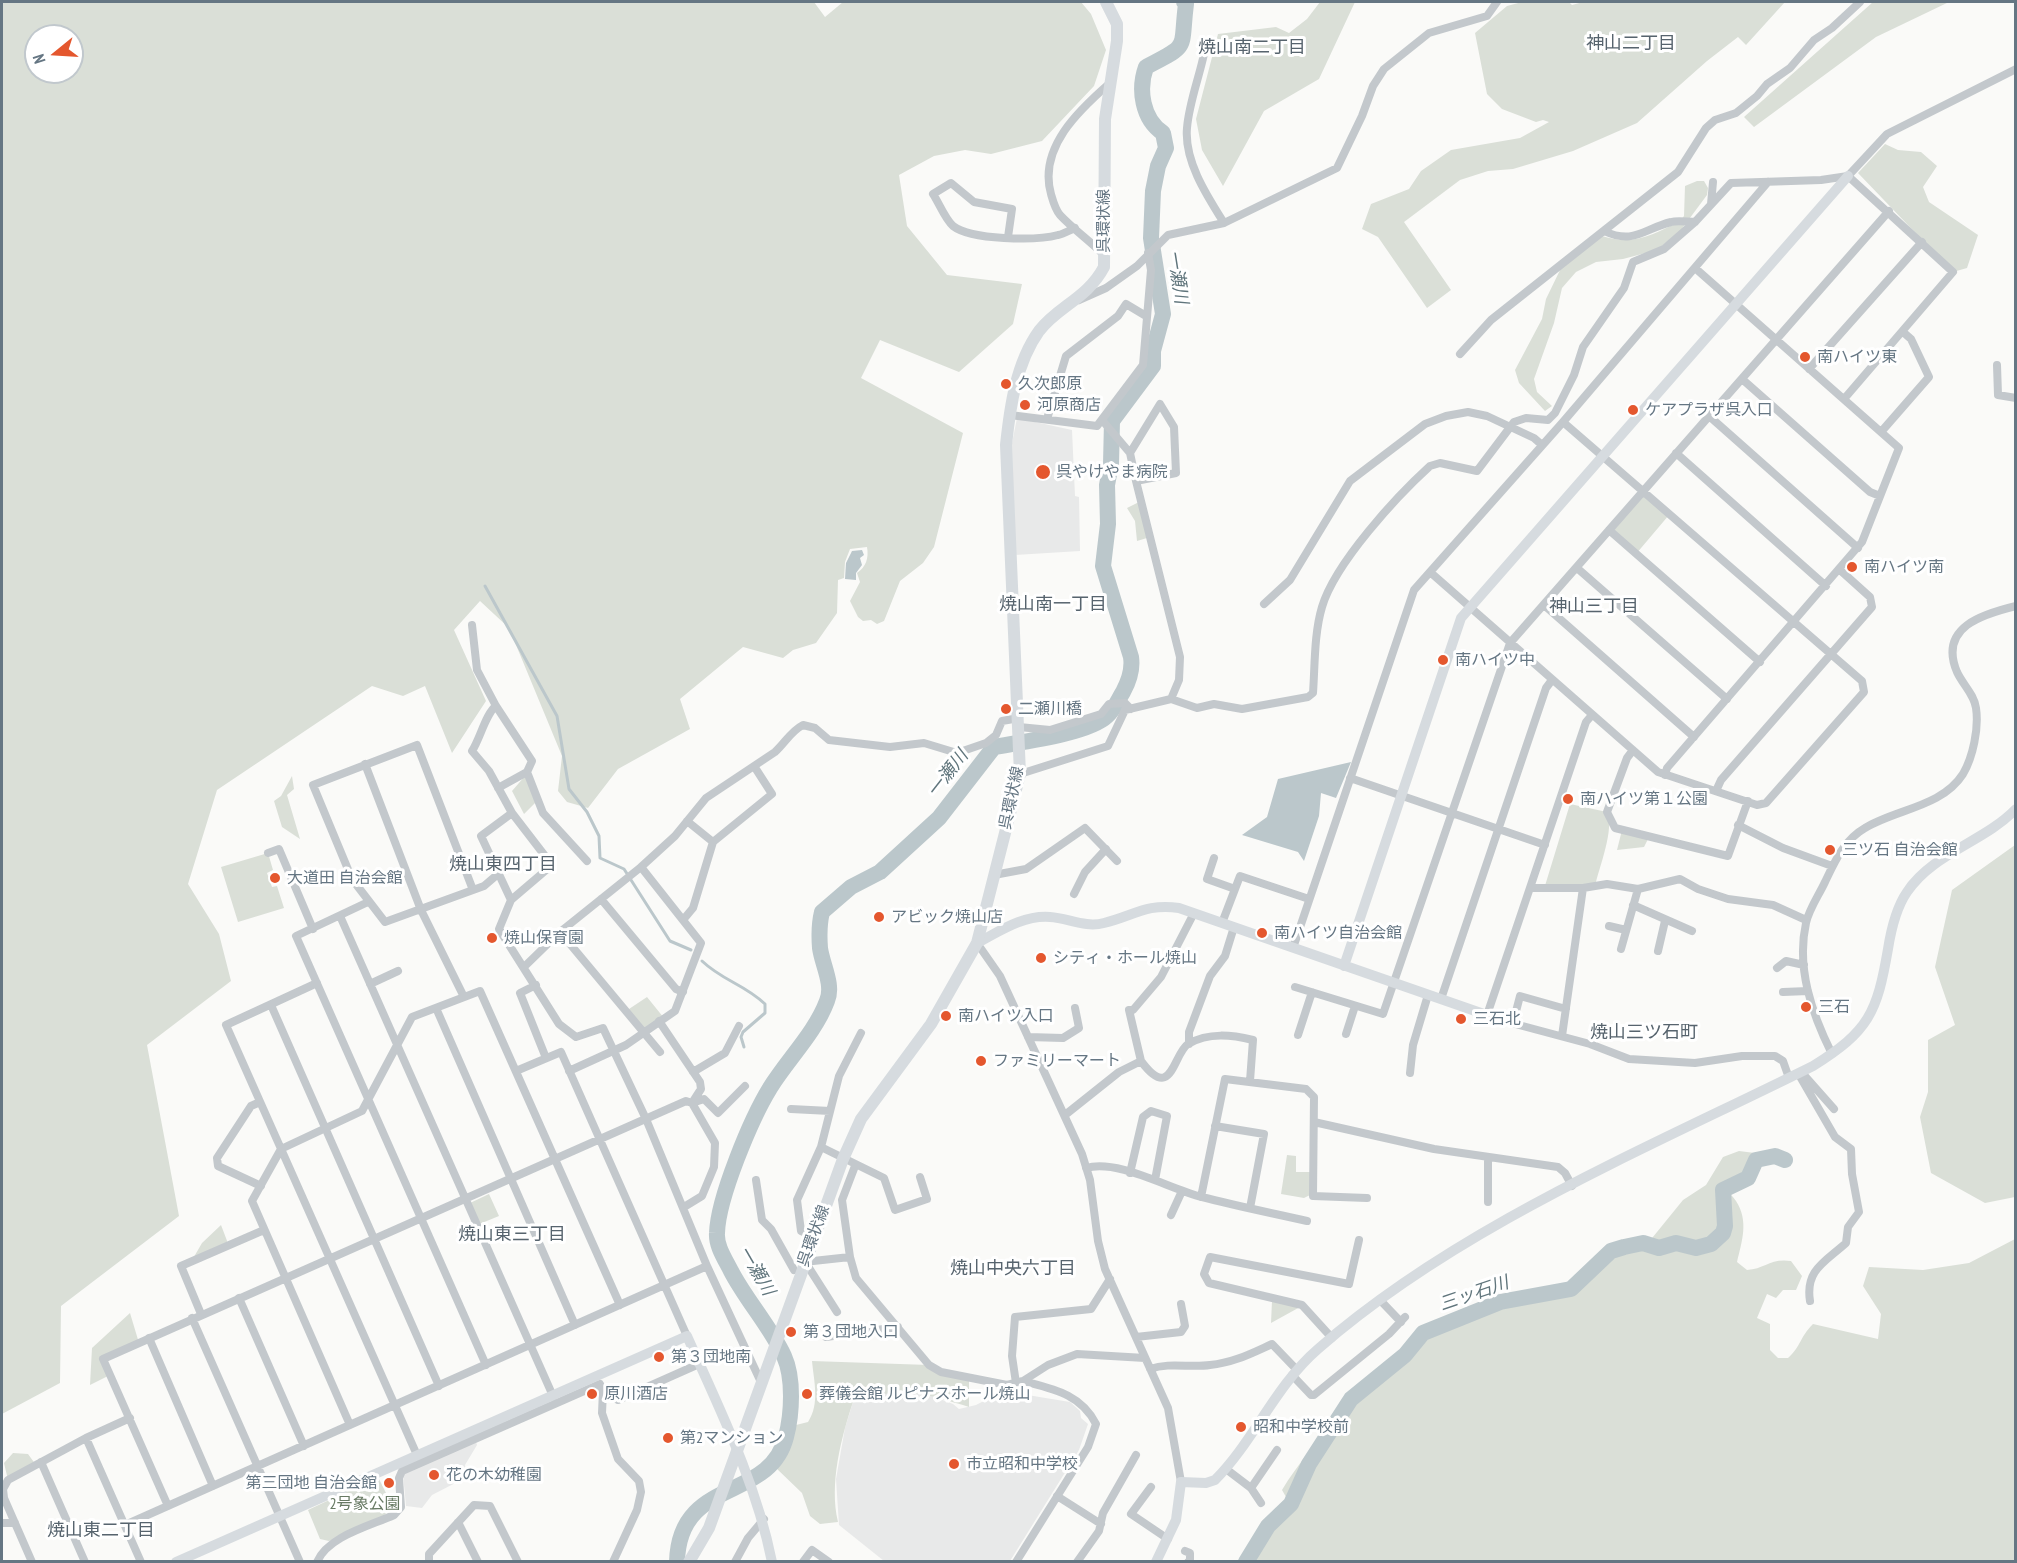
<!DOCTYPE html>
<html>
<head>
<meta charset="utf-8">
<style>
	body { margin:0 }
	#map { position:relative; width:2017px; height:1563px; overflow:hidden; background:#fafaf8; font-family:"PT Sans Narrow",sans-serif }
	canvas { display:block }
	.frame { position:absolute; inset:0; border:3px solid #657683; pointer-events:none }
	.north { position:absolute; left:24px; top:24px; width:60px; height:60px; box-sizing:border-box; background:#fff; border:2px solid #c1c8cd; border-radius:50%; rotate:252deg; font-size:16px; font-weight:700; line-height:24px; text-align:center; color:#657683 }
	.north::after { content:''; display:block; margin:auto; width:21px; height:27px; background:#e4572e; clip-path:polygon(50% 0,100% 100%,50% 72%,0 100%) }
</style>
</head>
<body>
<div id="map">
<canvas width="2017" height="1563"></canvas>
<div class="frame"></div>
<div class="north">N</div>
</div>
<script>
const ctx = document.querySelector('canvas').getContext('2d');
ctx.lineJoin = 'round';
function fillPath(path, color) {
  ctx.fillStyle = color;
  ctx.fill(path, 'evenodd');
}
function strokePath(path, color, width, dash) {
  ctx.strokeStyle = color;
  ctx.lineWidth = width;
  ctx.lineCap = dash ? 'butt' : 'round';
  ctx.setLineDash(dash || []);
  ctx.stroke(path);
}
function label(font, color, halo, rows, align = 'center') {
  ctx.font = font + ' "PT Sans Narrow","Noto Sans JP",sans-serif';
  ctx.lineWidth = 6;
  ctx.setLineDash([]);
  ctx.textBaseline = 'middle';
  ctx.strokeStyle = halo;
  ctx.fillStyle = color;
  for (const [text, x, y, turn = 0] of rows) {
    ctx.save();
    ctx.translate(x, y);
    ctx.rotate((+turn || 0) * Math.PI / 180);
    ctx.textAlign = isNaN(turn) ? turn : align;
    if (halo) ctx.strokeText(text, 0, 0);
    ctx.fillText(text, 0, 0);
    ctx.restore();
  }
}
fillPath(new Path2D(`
	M1017,418L1072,430L1075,496L1079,497L1080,551L1015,555L1011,448Z
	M919,1391L953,1404L959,1409L976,1405L1003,1391L1070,1402L1080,1411L1081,1418L1088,1424L1079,1450L1010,1561H884L839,1525L836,1479L845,1428L853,1402L884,1392Z
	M476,1442L477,1445L465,1465L467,1477L432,1495L422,1508L406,1506L403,1474Z`), '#e8e9e9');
fillPath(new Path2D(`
	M2,2H814L825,17L843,2H1081L1091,14L1106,50L1094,86L1042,141L991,154L965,150L934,156L899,175L907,226L947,275L1022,284L1013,324L959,372L880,340L861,378L963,433L934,547L923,563L900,581L884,621L877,624L871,620L863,621L858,617L850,601L860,582L857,573C866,567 869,558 867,547L850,549L845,562L844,578L838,580L837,613L816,643L793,650L783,658L743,647L680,699L690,729L618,769L588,808L567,802L558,791L562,756L509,628L480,601L454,630L486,701L452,753L425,686L403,696L372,686L217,790L188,884L219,934L231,981L147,1045L179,1216L61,1306L60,1383L2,1414ZM36,36H72V72H36Z
	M1320,2H1355L1319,79L1264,111L1223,186L1202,150L1196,119L1218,34L1276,27L1289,33L1307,19Z
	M1522,2H1569L1572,5L1583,2H1785L1746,45L1738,37L1707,61L1637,123L1573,151L1513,169L1488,171L1460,180L1404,222L1451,290L1427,308L1378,237L1362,229L1371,204L1409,189L1421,171L1451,150L1520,138L1549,122L1543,120L1536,122L1502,109L1487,94L1475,33L1507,6Z
	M1873,2H1949L1876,37L1754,127L1744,117Z
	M1885,144L1898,150L1921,152L1937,166L1923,187L1929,202L1978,235L1967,268L1953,272L1858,173Z
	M1697,181H1704L1708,188L1707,195L1681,230L1657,250L1623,259L1596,262L1576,272L1562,288L1554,323L1534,379L1537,392L1552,406L1545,411L1519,383L1515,370L1542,319L1546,299L1561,268L1602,236C1635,246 1652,235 1680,221L1684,216L1685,186Z
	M1643,491L1669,515L1636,554L1609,530Z
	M1139,502L1147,538L1137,541L1135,521L1127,508Z
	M292,776L294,789L287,795L300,839L282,827L274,801L281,796Z
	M525,776L536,802L524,814L512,791Z
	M1570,804L1607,812C1615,828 1599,868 1595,886L1544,889Z
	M1622,830L1649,837L1644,847L1617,850Z
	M2015,845V1197L1985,1203L1931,1173L1920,1117L1928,1092V1040L1955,1025L1935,967L1952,890Z
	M268,853L273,870L267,873L272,887L277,886L284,908L238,922L221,867Z
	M647,997L664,1018L643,1031L626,1011Z
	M1739,1151L1763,1154L1751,1164L1744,1176L1725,1185C1728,1193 1732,1195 1736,1201C1749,1221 1742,1241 1737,1262L1747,1270C1765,1269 1770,1258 1791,1261L1802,1276L1796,1290H1783L1776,1298L1767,1294L1757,1318L1770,1324V1350L1778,1358H1788C1802,1345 1799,1338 1813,1324L1878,1339L1881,1314L1863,1286L1869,1267L1923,1270L1969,1263L2015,1239V1561H1251L1286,1497L1282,1490C1313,1439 1358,1400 1401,1359C1411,1351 1421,1338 1432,1332C1465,1315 1526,1292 1563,1298L1611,1257L1644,1248L1683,1200L1706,1185L1723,1157Z
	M1287,1155L1296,1156V1172H1311L1310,1195L1304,1198L1281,1194Z
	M489,1194L499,1216L477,1225L468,1204Z
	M221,1225L229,1246L191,1262L202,1243Z
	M1272,1301L1300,1307L1271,1323Z
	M130,1313L139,1343L103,1359L110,1375L90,1385L92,1348Z
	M812,1361L929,1365L969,1377V1407C920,1392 903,1386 853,1402C841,1438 829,1484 838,1522L820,1524L810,1516L802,1493L776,1468L787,1451L792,1426L808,1422C820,1404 814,1382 812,1361Z
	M13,1453L28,1454L36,1465L8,1480L4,1463Z
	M378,1477L392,1505L383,1517L329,1541L320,1539L308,1510Z`), '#dadfd7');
fillPath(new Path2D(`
	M862,550L864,555L860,558L862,565L856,573V580L845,579L846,563L852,551Z
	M1351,762L1336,798L1321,793L1319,816L1304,861L1298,852L1242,835L1267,817L1278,779Z`), '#bbc7cb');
strokePath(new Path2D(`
	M485,586L557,716L569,789L587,812L599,836L600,858L624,869L670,941L691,950
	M702,961C723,981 744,984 765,1004V1013L743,1032L741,1037L744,1047`), '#bbc7cb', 3);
strokePath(new Path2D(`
	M677,1562C679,1476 769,1503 786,1437C792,1414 794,1378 784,1356C770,1326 746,1300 731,1271C725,1259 716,1246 717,1233C718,1198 751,1119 770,1088C788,1059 815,1033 827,1001C834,985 822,964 820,948C819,935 819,924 822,912L851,887L880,872L939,818L994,747C1021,742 1088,734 1107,716C1114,710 1118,700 1123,692C1129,681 1133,670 1131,657L1103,566L1108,524L1107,485L1111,464L1112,421L1153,366V351L1163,314L1151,238L1153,191L1158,166L1166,148L1163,133C1142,119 1138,89 1146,67C1191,44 1180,50 1186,4L1184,2
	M1246,1562L1268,1526L1291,1504L1309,1464L1351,1399L1405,1355L1423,1333L1500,1302L1571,1289L1611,1251L1624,1247L1643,1243L1659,1248L1676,1243L1696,1248L1711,1244L1723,1233L1725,1226L1723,1190L1748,1178L1756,1160L1775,1156L1785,1160`), '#bbc7cb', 16);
strokePath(new Path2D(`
	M1204,54C1199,78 1189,103 1187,128C1184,161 1207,196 1224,223
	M1848,176L1887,134L2016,69
	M1711,204L1713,182
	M1604,231C1634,245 1643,229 1671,222C1678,220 1688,222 1695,222
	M1008,237L1012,209L974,202L951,183L933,194C939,203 945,219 953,226C971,240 1036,241 1058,235C1064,234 1070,230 1075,228
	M1104,255C1090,241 1073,229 1060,215C1055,209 1053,201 1051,194C1038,148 1079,110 1110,83
	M1079,300L1106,288L1137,266L1168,235L1224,223L1337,168L1362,116L1373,86L1384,69L1429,33L1487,16L1497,2
	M1460,354L1491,320L1678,172L1706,128L1715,120L1736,113L1757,96L1767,84L1790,68L1814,40L1832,28L1860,2
	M1997,365L1998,395L2016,398
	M1809,369L1922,242
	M1742,379L1870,492L1880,496
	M1160,404L1174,427L1176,473L1136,481L1130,453Z
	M1010,415L1097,426L1143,365L1151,270L1148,253
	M1709,416L1858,548
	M1047,419L1066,356L1118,316L1126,304L1146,316
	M1102,420L1130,453
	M1881,432L1929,377L1911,339L1903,332
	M1676,453L1826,586
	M1136,481L1180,657L1179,680L1171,699
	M1609,530L1760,662
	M1577,568L1727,699
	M1430,572L1658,772L1757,805L1766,803L1864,692L1862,681L1563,422
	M1264,604L1290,580L1350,481L1425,424L1446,416L1468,412L1487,416L1534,438L1542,445
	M1544,605L1694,737
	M472,625L477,670L496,706L532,761L527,772L498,788
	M496,706C486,713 480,739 472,751L489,771L512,813L552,865L511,900
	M1019,727L1050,730L1101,714L1109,704L1125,703L1131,709
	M1633,750L1627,758L1607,812L1615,828L1728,856L1748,801
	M365,764L421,910L464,997
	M527,772L543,813L587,861
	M1020,774L1108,746L1125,710L1171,699L1197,708L1214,704L1242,709L1308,697L1313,693C1315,665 1314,634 1322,607C1335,563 1397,496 1430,466L1440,463L1477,471L1514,422L1526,418L1548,420L1555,413L1574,375L1583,347L1624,288L1633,262L1664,249L1695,222L1731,183L1821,180L1848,176L1953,272L1844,399
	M1665,775L1667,768L1862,542L1899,448L1695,268
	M1350,778L1545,845
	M1716,791L1721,780L1872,607L1870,597L1840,570
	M512,813L481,836L511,900L499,929L559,1024L576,1037L603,1028L646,1119L707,1266L760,1380
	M687,821L713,842
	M1738,825L1783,848L1832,866
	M268,853L279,849L313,929
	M1214,858L1207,879L1235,889
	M994,875L1026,869L1085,828L1117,861
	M1530,888H1583L1607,884L1638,889L1680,879L1698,889L1728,899L1773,905L1806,920
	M473,890L417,745L313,785L352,879L385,922L484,886L498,874
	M1074,894L1085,872L1106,849
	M601,899L676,989L683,992
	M368,902L296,936L486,1365
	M1633,905L1692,931
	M340,916L553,1396
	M683,920L693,908L713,842L772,794L754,766
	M1222,923L1240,876L1309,899
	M1609,926L1626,930
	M560,932L660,1052
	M977,943L1000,976L1082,1154L1090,1180L1098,1241L1105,1269L1168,1408L1181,1482
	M1293,948L1414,590L1563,422L1768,182
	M1621,949L1638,889
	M1658,951L1665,921
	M524,967L560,932L641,867L675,836L706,798L775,752C785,743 791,731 803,725L815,728L829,740L890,747L924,743L957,753L986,743L996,735L1002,721L1019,718
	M1777,968L1786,961L1804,965
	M317,983L226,1025L417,1455
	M370,984L398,971
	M536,985L520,993L546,1058
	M1295,987L1383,1014L1510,643L1889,211
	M1783,992L1808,991
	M1441,999L1546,688L1552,680
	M271,1005L439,1386
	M436,1008L575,1325
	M1487,1015L1586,722L1592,715
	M659,1021L700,1082L701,1089L692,1103
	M1504,1021L1590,1044L1629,1059L1695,1063L1742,1056H1775L1783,1061L1789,1078
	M1513,1023L1520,996L1566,1009
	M1346,1034L1355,1006
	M1298,1035L1312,992
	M1562,1036L1583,888
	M1028,1037L1063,1038L1079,1028L1075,1008
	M1189,1044V1032L1210,976L1225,956L1234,927
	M1832,1054C1812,1014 1796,968 1806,923C1809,909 1819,895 1825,882C1835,861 1844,840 1865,828C1896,809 1942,807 1963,774C1973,757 1979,728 1976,708C1974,694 1963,685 1957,672C1938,627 1983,614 2016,606
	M1141,1061L1129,1010H1133L1161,977L1194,913
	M516,1071L561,1052L687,1336
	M569,1071L626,1045L675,1011L701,943L641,867
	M693,1072L725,1053L739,1026
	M1410,1073L1413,1045L1428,995
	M1798,1073L1835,1137L1851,1149L1852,1174L1859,1212L1848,1227L1846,1243C1825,1262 1805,1270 1810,1301
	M1803,1074L1834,1109
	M260,1102L251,1106L217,1158L218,1166L261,1186
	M692,1103L704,1099L718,1113L745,1086
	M791,1109L830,1111
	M1065,1115L1119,1072L1141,1061C1172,1103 1173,1054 1188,1044C1209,1032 1232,1035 1253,1040L1250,1081
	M1314,1122L1434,1149L1558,1167L1565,1173L1572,1186
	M1215,1126L1264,1134L1250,1208
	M821,1147L884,1178L895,1210L927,1199L920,1177
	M855,1166L842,1200L850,1257L856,1278L929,1365L941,1372L1007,1385L1023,1381L1048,1365L1077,1354L1145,1358
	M1086,1168C1119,1159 1169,1189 1202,1197C1236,1206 1272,1213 1307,1221
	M1130,1173L1143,1117L1151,1111L1167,1116L1155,1180
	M756,1180L762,1220L771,1229L794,1270
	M1201,1197L1225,1079L1306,1089L1314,1097L1313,1196L1367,1198
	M1488,1202V1158
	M1171,1215L1182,1191
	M813,1236L801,1231L797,1200L821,1147L839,1076L861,1033
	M804,1262L850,1257
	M809,1268L837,1312
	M239,1298L304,1446
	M1380,1300L1401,1322
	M201,1314L181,1266L264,1230
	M192,1318L300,1562
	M826,1337L898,1327
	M1136,1337L1181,1332L1185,1326L1181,1304
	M149,1338L213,1486
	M1332,1338L1302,1305L1209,1283L1204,1274L1210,1257L1349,1284L1359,1240
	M1150,1369C1170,1362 1190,1368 1210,1365C1233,1363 1252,1353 1272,1344L1297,1370
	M1292,1375L1311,1395H1314L1389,1334L1405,1317
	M1016,1383L1012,1356L1015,1317L1091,1309L1110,1279
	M603,1391L618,1400L699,1364
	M350,1425L252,1201L281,1149L362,1111L412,1017L480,991L620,1305
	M86,1438L141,1562
	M41,1462L85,1562
	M1226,1469L1251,1488L1261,1503
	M1151,1487L1131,1514L1168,1539
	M1251,1488L1277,1450
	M1057,1496L1101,1524
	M168,1506L103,1359L686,1101L692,1103L715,1143L714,1167L702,1196L684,1207
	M458,1522L478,1562
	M2,1523H15
	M125,1525L707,1266
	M1185,1551L1190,1553V1560L1188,1562
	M32,1562L4,1498L3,1489L8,1480L86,1438L130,1418
	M317,1562C328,1536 370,1526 394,1515L401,1507L399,1478L402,1471L600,1384L603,1391L602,1413L618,1459L639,1481L641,1492L637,1510L613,1562
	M429,1562V1554L474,1505L490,1506L518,1562
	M735,1562L748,1538L764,1519
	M803,1562L812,1550L829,1562
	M1016,1562L1088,1447L1096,1424C1081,1394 1053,1389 1023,1381
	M1077,1562L1099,1531L1103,1513L1136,1455`), '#c3c8cc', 8);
strokePath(new Path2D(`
	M977,943C1000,931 1023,915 1050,917C1068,918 1085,928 1104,923C1133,916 1147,903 1179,908L1504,1021
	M1344,966L1461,618L1848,176
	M176,1562L687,1336C720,1410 756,1482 772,1562
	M1156,1562L1176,1520L1181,1482L1206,1483L1215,1480C1254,1441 1275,1386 1318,1349C1457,1227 1648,1148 1813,1066C1869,1031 1877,1013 1888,949C1891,930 1896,908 1907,892C1933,853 1984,842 2016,809`), '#d6dbdf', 10);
strokePath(new Path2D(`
	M689,1562L709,1528L843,1159L861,1119L931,1024L977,943L1020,774L1006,445C1010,407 1016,363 1039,331C1058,306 1087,299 1104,267L1105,119L1117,41V24L1106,2`), '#d6dbdf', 12);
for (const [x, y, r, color] of [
	[1805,357,6,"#e4572e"],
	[1006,384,6,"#e4572e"],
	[1025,405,6,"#e4572e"],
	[1633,410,6,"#e4572e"],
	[1043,472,8,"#e4572e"],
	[1852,567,6,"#e4572e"],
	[1443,660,6,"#e4572e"],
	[1006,709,6,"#e4572e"],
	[1568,799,6,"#e4572e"],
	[1830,850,6,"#e4572e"],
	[275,878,6,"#e4572e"],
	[879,917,6,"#e4572e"],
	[1262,933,6,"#e4572e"],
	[492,938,6,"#e4572e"],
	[1041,958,6,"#e4572e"],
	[1806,1007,6,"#e4572e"],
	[946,1016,6,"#e4572e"],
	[1461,1019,6,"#e4572e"],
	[981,1061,6,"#e4572e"],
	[791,1332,6,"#e4572e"],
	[659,1357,6,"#e4572e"],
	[592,1394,6,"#e4572e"],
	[807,1394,6,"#e4572e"],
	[1241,1427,6,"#e4572e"],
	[668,1438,6,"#e4572e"],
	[954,1464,6,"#e4572e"],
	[434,1475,6,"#e4572e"],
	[389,1483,6,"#e4572e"]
]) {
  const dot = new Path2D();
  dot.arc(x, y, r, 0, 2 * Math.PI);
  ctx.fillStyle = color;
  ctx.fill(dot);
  strokePath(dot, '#fff', 2);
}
label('16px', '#657683', '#fff', [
	["呉環状線",1104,221,-90],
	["呉環状線",1012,798,-78],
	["呉環状線",814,1236,-70]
]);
label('16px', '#657683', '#fff', [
	["南ハイツ東",1817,357],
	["久次郎原",1018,384],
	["河原商店",1037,405],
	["ケアプラザ呉入口",1645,410],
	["呉やけやま病院",1056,472],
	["南ハイツ南",1864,567],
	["南ハイツ中",1455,660],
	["二瀬川橋",1018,709],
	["南ハイツ第１公園",1580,799],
	["三ツ石 自治会館",1842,850],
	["大道田 自治会館",287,878],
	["アビック焼山店",891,917],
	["南ハイツ自治会館",1274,933],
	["焼山保育園",504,938],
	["シティ・ホール焼山",1053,958],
	["三石",1818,1007],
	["南ハイツ入口",958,1016],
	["三石北",1473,1019],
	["ファミリーマート",993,1061],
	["第３団地入口",803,1332],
	["第３団地南",671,1357],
	["原川酒店",604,1394],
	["葬儀会館 ルピナスホール焼山",819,1394],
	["昭和中学校前",1253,1427],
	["第2マンション",680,1438],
	["市立昭和中学校",966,1464],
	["花の木幼稚園",446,1475],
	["第三団地 自治会館",377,1483,"right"]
], 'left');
label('16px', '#687a64', '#fff', [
	["2号象公園",365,1504]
]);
label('18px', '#57646e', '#fff', [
	["神山二丁目",1631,44],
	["焼山南二丁目",1252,48],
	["焼山南一丁目",1053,605],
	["神山三丁目",1594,607],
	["焼山東四丁目",503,865],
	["焼山三ツ石町",1644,1033],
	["焼山東三丁目",512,1235],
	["焼山中央六丁目",1013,1269],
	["焼山東二丁目",101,1531]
]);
label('italic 18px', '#60757c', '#fff', [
	["一瀬川",1177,277,81],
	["一瀬川",948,774,-52],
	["一瀬川",756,1271,60],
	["三ッ石川",1474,1294,-19]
]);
</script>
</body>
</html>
